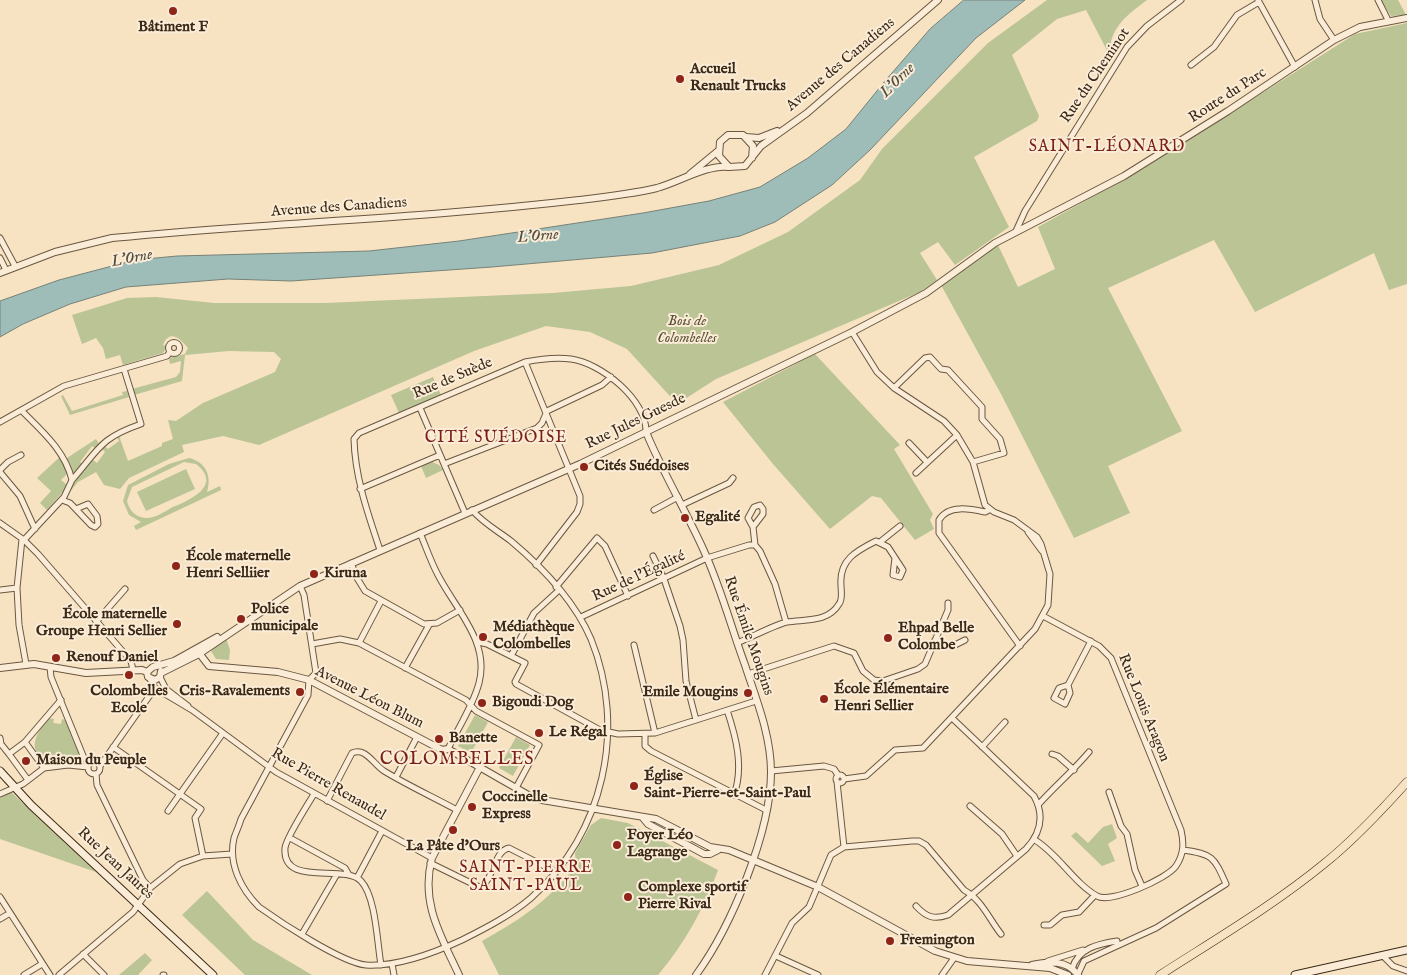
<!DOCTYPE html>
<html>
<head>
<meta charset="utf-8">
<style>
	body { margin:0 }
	canvas { display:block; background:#f7e2c2 }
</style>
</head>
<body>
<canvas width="1407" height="975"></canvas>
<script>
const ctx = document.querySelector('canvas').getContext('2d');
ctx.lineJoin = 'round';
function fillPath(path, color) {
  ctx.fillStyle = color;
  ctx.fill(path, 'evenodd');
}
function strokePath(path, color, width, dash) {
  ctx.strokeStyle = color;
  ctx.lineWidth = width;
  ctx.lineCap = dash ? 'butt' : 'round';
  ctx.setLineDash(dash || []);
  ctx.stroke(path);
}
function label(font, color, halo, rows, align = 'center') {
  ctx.font = font + ' "IM FELL English",serif';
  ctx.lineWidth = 4;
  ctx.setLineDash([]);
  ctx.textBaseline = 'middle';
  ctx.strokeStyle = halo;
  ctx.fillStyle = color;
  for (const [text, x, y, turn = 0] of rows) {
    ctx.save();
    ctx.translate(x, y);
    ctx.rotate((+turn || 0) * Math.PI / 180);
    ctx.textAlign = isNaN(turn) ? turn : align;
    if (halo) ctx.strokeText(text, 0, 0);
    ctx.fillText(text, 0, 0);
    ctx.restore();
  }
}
fillPath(new Path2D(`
	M1047,0H1147C1127,15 1106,30 1111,58L1086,10L1057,19L1012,55L1039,116L1037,121L974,157L1009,227L955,265L938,242L920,253L937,280L920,292L716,379L677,404L627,349L590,332L546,326L474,351L259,445L223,436L182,445L184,452L129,478L120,489L104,485L96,472L78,482L68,494L76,479L93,460L97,463L105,452L102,449L105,446L108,449L119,441L117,437L119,436L128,461L162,446V443L173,439L168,420L176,421L203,403L275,372L281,359L274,352L229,351L185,355L182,381L134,395L132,389L176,377L180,372L181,361L170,364L169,358L185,354L188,348C181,340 170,328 163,345L167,346L163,353L123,365L120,355L106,359L103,348L96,338L82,344L72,315L127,298L156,297L214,303H325L553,293L631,286L719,265L788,232L860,180L882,149L988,43Z
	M1381,0H1398L1406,15L1391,16Z
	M1407,23V284L1389,290L1374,253L1255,312L1214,240L1108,288L1182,431L1108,466L1130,513L1074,538L1001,394L941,285L998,245L1018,287L1055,269L1038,227L1141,170L1355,34Z
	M815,354L900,445L894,449L933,514L930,520L934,529L915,540L881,498L872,496L830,529L773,464L723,402Z
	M433,377L441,395L399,413L391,395Z
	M127,391L129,397L70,415L61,396L63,395L72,411L123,395L122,392Z
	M96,439L99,444L95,448L92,446L80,462L83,465L73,473L67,458Z
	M61,456L69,472L61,480L67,485L66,488L47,510L40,503L51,491L37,478Z
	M189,458C206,462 212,476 207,492L220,486L221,490L136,530L134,526L141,522L129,515L123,501L128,485L169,464ZM184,462L196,464C224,486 188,501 171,508C164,512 154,519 145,518C135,517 129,510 127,501L132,487Z
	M432,462L439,465L443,470L426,478L421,466Z
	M186,469L195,489L146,511L137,492Z
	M226,638L230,650L229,660L216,659L211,651Z
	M475,715L488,722L471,753L458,746Z
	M48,718L54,719L53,723L61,724L62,719L65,720L80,756L78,758C41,762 19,755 48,718Z
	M516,737L530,745L513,776L499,768Z
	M11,792L96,872L0,839V798Z
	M601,818L628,823L718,870C704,909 684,944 658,975H499L482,941C520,920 551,899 576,865L575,853L591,825Z
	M1112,824L1117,838L1108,844L1115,861L1102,866L1071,836L1076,832L1088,843L1103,827Z
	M207,891L253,940L312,975H245L182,915Z
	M145,953L152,960L138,975H119Z`), '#bac495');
const water = new Path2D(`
	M964,0H1025L976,38L870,150L832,185L775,222L740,236L652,253L492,267L291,281L228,279L126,287L70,304L23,324L0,337V301L59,280L135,260L177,256L369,251L459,241L643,213L709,201L760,187L808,158L846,129L885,81L930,29Z`);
fillPath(water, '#9ebdb8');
strokePath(water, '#768277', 1);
const minor = new Path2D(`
	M1258,0L1295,67
	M1315,0L1320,19L1334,40
	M1378,0L1388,20
	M1191,65L1214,47L1237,15L1259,2
	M1016,231L1025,211L1127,47L1147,26L1181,0
	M0,238L15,266
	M0,258L6,270
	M168.5 348a5.5 5.5 0 1 1 11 0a5.5 5.5 0 1 1-11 0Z
	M525,362L580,496V504L577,512L536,565
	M894,388L925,358L930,357L941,369L948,370L982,407V419L1000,439L1004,453L973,462
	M420,408L465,513
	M22,411C43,432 65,451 72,480L64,497L24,540
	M0,422L64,386L167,356L170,352
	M909,443L927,462
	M444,464L537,428L542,423L547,411L602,385L611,377
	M0,470L8,462L21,455
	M0,472L20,496L35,529
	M916,473L957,435
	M72,480C99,449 100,438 141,424L124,369
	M360,489L440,455
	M62,500L70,503L91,525L95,527L98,524L97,516L88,504L76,509
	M682,505L729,483L733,478
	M654,510L678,497
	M989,510L985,512C971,509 948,504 939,520V533L1020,646
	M0,523L24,540L38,554L131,661L133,670
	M753,527L763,514V509L760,505L754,507L748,518L753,527L755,545L760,551L775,584L786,622
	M1028,532L1042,551
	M420,533C426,547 431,562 438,575C456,610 490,642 479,683C473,706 458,728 448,749
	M22,539L17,588L19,625L26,664
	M880,542L900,526
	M380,550C368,514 355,478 354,439L359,433L525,362C540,359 555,357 571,359C601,363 647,400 646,432
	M653,556L664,579L680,626L683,640L686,681L696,720
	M351,563L357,578L365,591L424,624L437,623L460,610
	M300,586L304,595L316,673L309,680L308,695L241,819C239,826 236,832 234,838C228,864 241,889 259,907C280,922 342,963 366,965C398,967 434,953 462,940C486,928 511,915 531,898C604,834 627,728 591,639C575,602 542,567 511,541C498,531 483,523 472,510
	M556,587L597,538L605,546L628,596
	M0,590L17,588
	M581,617L707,558L749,545H755
	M96,622L125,589
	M935,640L951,647L965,640
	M478,642L487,644L511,656L534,613L558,591
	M359,643L381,601
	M737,643C750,638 774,625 787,622C804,619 828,623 839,604C843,599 841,591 841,585C839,560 856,551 876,541L888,547L903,570L900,577L893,575L895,558
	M312,644L340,639L359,643L466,700L476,711L539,745L517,786
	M634,645L655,733
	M511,656L525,663L515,682L516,684L600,730L618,734L655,733L756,701
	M50,667L51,677L84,758L90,763
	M405,668L429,625
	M748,674L834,646L854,653L863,671L874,680L883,681L918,669L925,664L948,610V603
	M160,677L166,689L188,706
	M150,679L155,688L192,710L276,772L432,858
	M1068,685L1059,688L1054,698L1065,704L1070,693L1068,685L1091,641
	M727,710C736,737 744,767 734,795
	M645,734V746L651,751L766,810
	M0,738L1,744L9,754
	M25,742L9,754L28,780
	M113,747L201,809L195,818L203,856
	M982,747L1005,722
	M1052,754L1058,756L1074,770
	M88 768a6 6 0 1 1 12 0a6 6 0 1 1-12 0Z
	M100,766L155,688
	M44,768L25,742L61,700
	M771,771L824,766L834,769L838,775
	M96,774L97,785L143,880L150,888
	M836 779a4 4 0 1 1 8 0a4 4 0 1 1-8 0Z
	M396,777L417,737
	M844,779L866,776L895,750L923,748L1035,629L1048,605L1050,574L1041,544L1037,537L1014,520L994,512L985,505L973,462L957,435L944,421L894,388L877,372L852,332
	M1109,792L1121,826L1127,834L1135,870L1142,886
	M0,794L23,784L44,768L68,765L88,767
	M314,794C308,804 286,838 285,848C282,888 344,863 361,881C376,897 377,942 381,965
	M327,801L352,753C366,747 373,764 384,771C407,785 433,797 457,810
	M1038,805C1055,786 1073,771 1089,752
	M970,806L1002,834L1017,856
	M168,811L223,733
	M290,838L345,868L349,875
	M1035,840C1058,854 1074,883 1097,896C1110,904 1167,879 1176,866C1184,854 1184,843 1181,830L1111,658L1099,646L1043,616
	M844,847L912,841H919L926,845L964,890C982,900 989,919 1001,934
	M430,863L479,887C494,882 493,851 509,848L556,872
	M357,878L382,831
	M0,897L50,975
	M916,906C926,917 934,920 948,915L1026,849C1041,833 1045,816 1034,796L952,718
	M0,919L10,913
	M1044,925H1050L1062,915L1079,912L1095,895
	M302,934L337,874
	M83,954L104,975
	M776,956L818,975
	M1383,956L1393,966L1407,971
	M1048,961L1083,950
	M392,964L394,975
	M1072,969C1078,948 1098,944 1117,941
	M1078,974L1084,961L1156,928L1226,884C1214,857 1213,854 1183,850
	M24,975L42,964
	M59,975L133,912L150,888L180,864L203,856L232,854
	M163,975H164
	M765,975L792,923L809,907L831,855L844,847L837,782
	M942,975L954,958`);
const tertiary = new Path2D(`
	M746,137L759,138L777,131
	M752,158L753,146L743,135H728L720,142L719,156L729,167L745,166L761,146L807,113L938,0
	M690,174L718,151
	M0,273L55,252L112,238C267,223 424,218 579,200C605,197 632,194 657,188C679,182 708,164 729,167
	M646,432C663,473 686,511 704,551C721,588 731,627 745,665C756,699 771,735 771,772C771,832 731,927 696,975
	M196,649L209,666L278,672L309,680L442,750L448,749L530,796L542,800L656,819L710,847L729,850L818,887L935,951L967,961L1050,968L1068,975
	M0,668L34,664L86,673L142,670L147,672
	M147,672L153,667L174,661L217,637
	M147,672L148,677L155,680L160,677L161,671
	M161,673L199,654L300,586L580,464L852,332L926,293L995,243L1124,176L1228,111L1334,40L1360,27L1407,18
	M643,818L648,824L704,854H710L718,850
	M1032,965C1049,961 1067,960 1078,975
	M459,975C441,936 420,903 432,858L480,767`);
const secondary = new Path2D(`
	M0,771L31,805L213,975
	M1295,975L1407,950`);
const primary = new Path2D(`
	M1160,975C1216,939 1274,905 1325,863C1355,839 1381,811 1407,782`);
strokePath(minor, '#695741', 7);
strokePath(tertiary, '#695741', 8);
strokePath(secondary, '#3a2916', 9);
strokePath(primary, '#3a2916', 9);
strokePath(minor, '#faecd7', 5);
strokePath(tertiary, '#faecd7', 6);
strokePath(secondary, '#faecd7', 7);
strokePath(primary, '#f7e2c2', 8);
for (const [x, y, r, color] of [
	[173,11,5,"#8f2418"],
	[680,79,5,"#8f2418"],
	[584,467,5,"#8f2418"],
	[685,518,5,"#8f2418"],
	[176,566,5,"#8f2418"],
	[314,574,5,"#8f2418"],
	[241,619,5,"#8f2418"],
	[177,624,5,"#8f2418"],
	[483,637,5,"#8f2418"],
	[888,638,5,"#8f2418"],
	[56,658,5,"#8f2418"],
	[129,675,5,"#8f2418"],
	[300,692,5,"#8f2418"],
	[748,693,5,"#8f2418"],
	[824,699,5,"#8f2418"],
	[482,703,5,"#8f2418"],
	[539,733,5,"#8f2418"],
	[439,739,5,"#8f2418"],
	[26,761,5,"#8f2418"],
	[634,786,5,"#8f2418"],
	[472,807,5,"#8f2418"],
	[453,830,5,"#8f2418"],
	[617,845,5,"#8f2418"],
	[628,897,5,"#8f2418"],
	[890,941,5,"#8f2418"]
]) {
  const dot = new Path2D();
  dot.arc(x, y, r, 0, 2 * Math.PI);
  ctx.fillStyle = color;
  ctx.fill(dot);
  strokePath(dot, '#faecd7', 2);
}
label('bold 15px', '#3a2916', '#faecd7', [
	["Bâtiment F",173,28,"center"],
	["Accueil",690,70],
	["Renault Trucks",690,87],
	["Cités Suédoises",594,467],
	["Egalité",695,518],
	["École maternelle",186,557],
	["Henri Selliier",186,574],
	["Kiruna",324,574],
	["Police",251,610],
	["municipale",251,627],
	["École maternelle",167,615,"right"],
	["Groupe Henri Sellier",167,632,"right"],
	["Médiathèque",493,628],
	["Colombelles",493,645],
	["Ehpad Belle",898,629],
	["Colombe",898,646],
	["Renouf Daniel",66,658],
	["École Élémentaire",834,690],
	["Henri Sellier",834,707],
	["Colombelles",129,692,"center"],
	["Ecole",129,709,"center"],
	["Cris-Ravalements",290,692,"right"],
	["Emile Mougins",738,693,"right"],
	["Bigoudi Dog",492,703],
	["Le Régal",549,733],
	["Banette",449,739],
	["Maison du Peuple",36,761],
	["Église",644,777],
	["Saint-Pierre-et-Saint-Paul",644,794],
	["Coccinelle",482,798],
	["Express",482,815],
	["Foyer Léo",627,836],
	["Lagrange",627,853],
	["La Pâte d'Ours",453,847,"center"],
	["Complexe sportif",638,888],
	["Pierre Rival",638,905],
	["Fremington",900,941]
], 'left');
label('15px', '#3a2916', '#faecd7', [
	["Avenue des Canadiens",841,65,-40],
	["Rue du Cheminot",1096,76,-56],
	["Route du Parc",1228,96,-33],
	["Avenue des Canadiens",339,208,-4],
	["Rue de Suède",453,379,-23],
	["Rue Jules Guesde",636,422,-26],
	["Rue de l'Égalité",639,577,-25],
	["Rue Émile Mougins",748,636,71],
	["Avenue Léon Blum",369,698,27],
	["Rue Louis Aragon",1143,708,68],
	["Rue Pierre Renaudel",328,785,30],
	["Rue Jean Jaurès",115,864,43]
]);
label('italic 15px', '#5a5036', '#faecd7', [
	["Bois de",687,322],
	["Colombelles",687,339]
]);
label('italic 16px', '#534e3e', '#faecd7', [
	["L'Orne",898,81,-45],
	["L'Orne",538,237,-5],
	["L'Orne",132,259,-11]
]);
ctx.letterSpacing = '1px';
label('16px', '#7a1f14', '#faecd7', [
	["SAINT-LÉONARD",1107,148],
	["CITÉ SUÉDOISE",496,439],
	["SAINT-PIERRE",526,869],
	["SAINT-PAUL",526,887]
]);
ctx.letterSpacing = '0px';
ctx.letterSpacing = '1px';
label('18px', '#7a1f14', '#faecd7', [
	["COLOMBELLES",457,760]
]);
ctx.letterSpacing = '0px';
</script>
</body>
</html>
